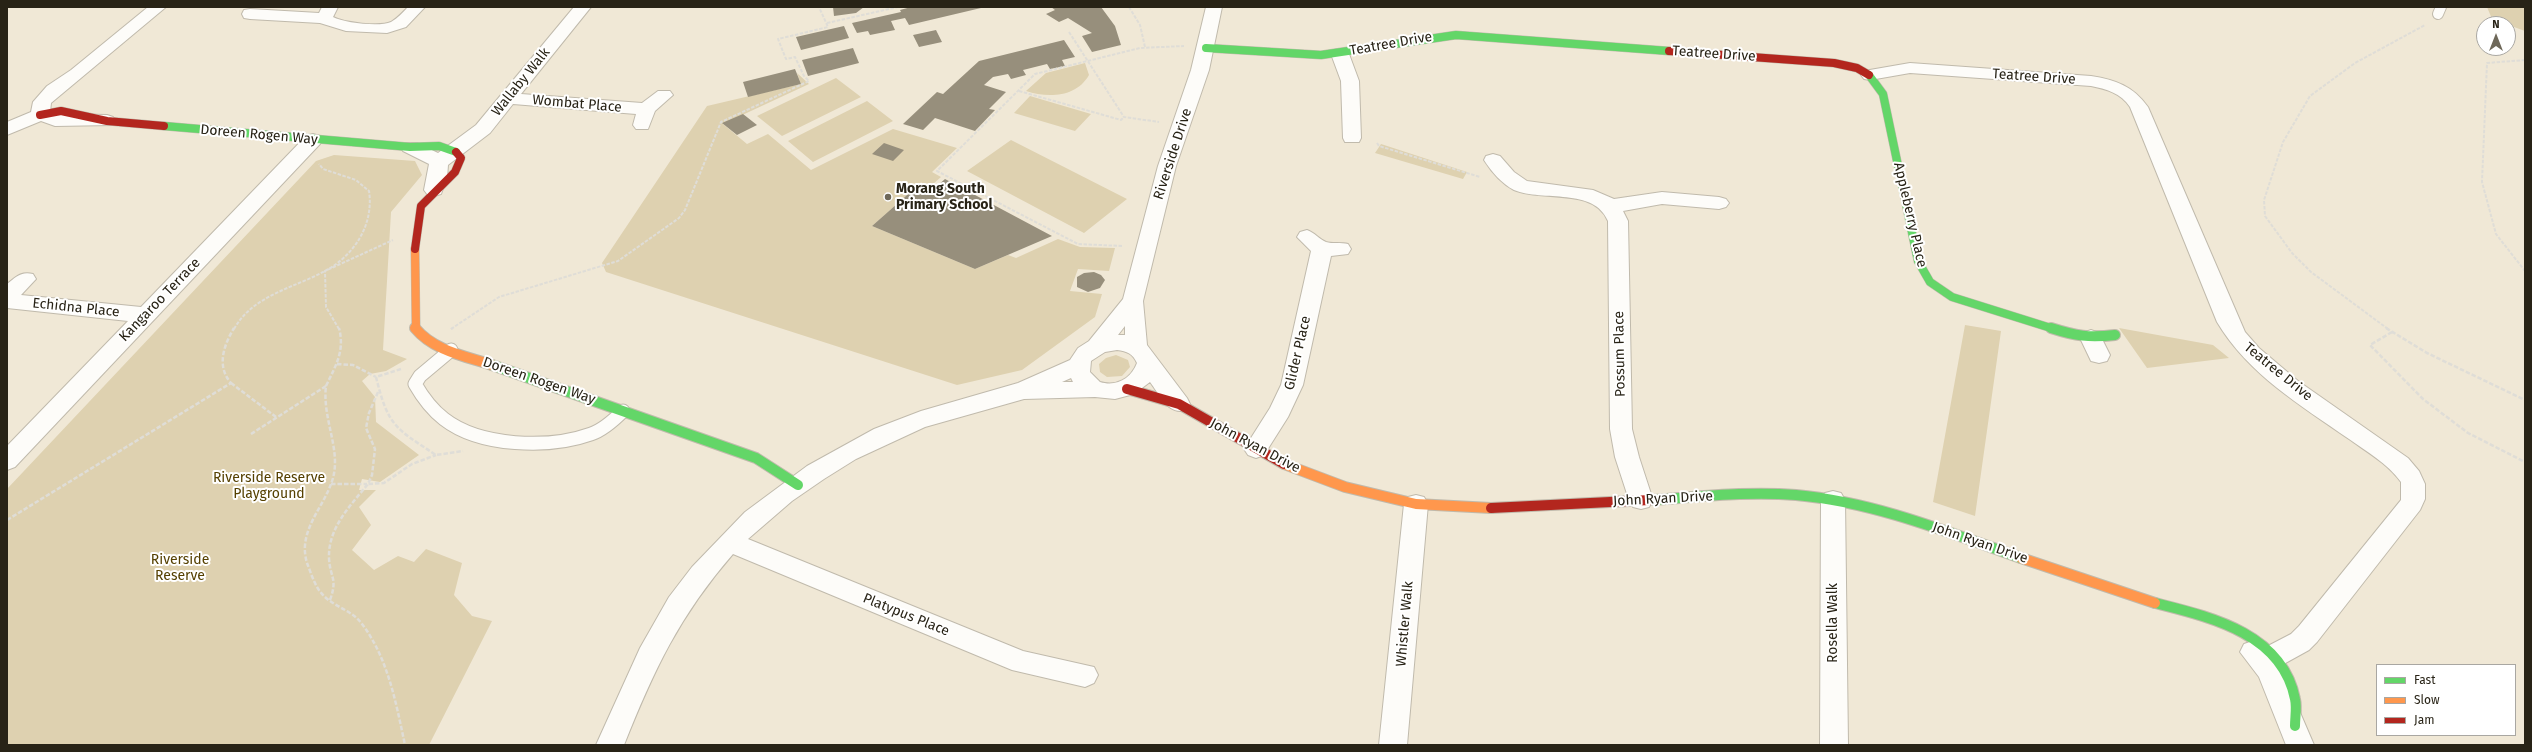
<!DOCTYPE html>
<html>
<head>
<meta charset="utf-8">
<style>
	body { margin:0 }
	#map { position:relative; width:2532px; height:752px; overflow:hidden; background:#f0e8d6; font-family:"Fira Sans",sans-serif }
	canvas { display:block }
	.frame { position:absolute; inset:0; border:8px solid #282316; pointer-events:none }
	.legend { position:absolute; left:2376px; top:664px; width:140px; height:72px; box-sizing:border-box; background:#fff; border:1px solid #a9a7a2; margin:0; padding:5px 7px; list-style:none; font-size:12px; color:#282316 }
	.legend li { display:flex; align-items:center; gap:8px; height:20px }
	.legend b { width:20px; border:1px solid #a9a7a2 }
	.north { position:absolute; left:2476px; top:16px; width:40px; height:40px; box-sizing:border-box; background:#fff; border:1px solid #a9a7a2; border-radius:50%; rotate:0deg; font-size:11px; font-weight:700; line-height:16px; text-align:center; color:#282316 }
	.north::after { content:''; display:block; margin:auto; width:14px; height:18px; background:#6e6859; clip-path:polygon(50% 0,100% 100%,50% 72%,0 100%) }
</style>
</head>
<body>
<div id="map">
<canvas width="2532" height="752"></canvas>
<div class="frame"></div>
<ul class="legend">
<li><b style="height:5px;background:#63d668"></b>Fast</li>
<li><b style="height:5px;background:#ff974d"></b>Slow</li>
<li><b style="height:5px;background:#b3261e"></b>Jam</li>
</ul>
<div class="north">N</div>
</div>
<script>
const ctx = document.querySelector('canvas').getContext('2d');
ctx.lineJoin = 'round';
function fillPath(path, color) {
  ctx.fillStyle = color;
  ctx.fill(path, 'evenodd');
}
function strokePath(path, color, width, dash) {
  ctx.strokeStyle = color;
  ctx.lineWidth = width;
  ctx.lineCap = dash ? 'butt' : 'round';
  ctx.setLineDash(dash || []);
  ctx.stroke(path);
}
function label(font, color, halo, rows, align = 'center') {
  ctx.font = font + ' "Fira Sans",sans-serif';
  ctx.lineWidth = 4;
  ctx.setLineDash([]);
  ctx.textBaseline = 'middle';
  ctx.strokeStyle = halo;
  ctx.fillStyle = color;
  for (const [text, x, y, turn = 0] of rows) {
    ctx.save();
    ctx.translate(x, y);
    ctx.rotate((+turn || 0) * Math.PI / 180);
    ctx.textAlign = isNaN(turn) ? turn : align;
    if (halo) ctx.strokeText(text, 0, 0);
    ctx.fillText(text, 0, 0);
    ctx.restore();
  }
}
fillPath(new Path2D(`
	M2487,7H2525V31L2492,19Z
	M1085,63L1089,75C1076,98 1047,98 1026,91L1046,73Z
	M797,73L809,84L723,124L747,144L768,134L811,170L893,129L957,148L932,172L941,177L924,192L915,188L872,226L975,269L1008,255L1016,258L1058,239L1080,247L1115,248L1109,271L1078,269L1070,291L1102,294L1095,317L1022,370L957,385L606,272L602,263L707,106L801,84Z
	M836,78L861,97L782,136L757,116Z
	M1030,96L1091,114L1075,131L1014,113Z
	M867,101L893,121L813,162L788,141Z
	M1011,140L1127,199L1084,233L967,171Z
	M1381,144L1467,172L1463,179L1375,153Z
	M334,155L415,161L422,175L391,212L383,350L407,359L386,371L370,374L362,381L375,397L376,422L419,455L380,482L362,479L359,490H376L359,507L371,525L352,550L374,570L398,556L414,562L426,549L462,563L454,595L472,616L492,621L429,745H7V489L316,161Z
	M1965,325L2001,331L1975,516L1933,502Z
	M2119,328L2213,345L2229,358L2147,368Z
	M1116,355L1128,360L1130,367L1122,376L1107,377L1100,372L1099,364L1106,358Z`), '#ded1b0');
fillPath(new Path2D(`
	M833,7H864L856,13L834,16Z
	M911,7H981V8L909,25L905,18L891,21L895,30L870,35L868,31L857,33L852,23L901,12L900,10Z
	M1051,7H1101L1115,26L1121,45L1092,52L1082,36L1092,33L1068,18L1059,22L1046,14L1055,10Z
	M844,26L849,38L801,50L796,37Z
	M936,30L942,42L919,47L913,35Z
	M1064,40L1075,57L1062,60L1065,66L1050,69L1047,64L1023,70L1026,75L1011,79L1008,74L993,77L984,85L1006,92L989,109L995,110L975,131L935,118L923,130L903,124L937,92L943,94L979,61Z
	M853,48L859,63L808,76L802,60Z
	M795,69L801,84L748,97L743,82Z
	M743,114L757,125L737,135L722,123Z
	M884,143L904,150L893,161L872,154Z
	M945,179L1052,236L975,269L872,226L915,188L928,194Z
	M1094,272L1101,275L1105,280L1100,288L1088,292L1077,287V277L1084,273Z`), '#978f7c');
const laneFar1 = new Path2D(`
	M2438,14L2441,7`);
const lane = new Path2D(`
	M451,350L420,376L415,384C423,398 431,409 444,419C480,447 549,449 591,434C603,430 614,420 623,411`);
const street = new Path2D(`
	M148,7H166L51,103L50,112L57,114L107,115L113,117L116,121L113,125L55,126L41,121L7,135V122L31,112L33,102L47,86L71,70Z
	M322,7H338L333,17C344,23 380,27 391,22C398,18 403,12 408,7H425L406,27L387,33L346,31L320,23L250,19L244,18L242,14L244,10L250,9L319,13Z
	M574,7H591L521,94L642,103L658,91H670L673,95L655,111L648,129H636L633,125L636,114L513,104L490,133L448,165L447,178L441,194L434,196L427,194L424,190L429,164L403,151L401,147L403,143H417L438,153L476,125Z
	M1206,7H1222L1209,70L1176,166L1143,301L1147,345L1187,398L1190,404L1187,410C1168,416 1160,395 1150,382L1134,394L1115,399L1095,397L1024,399L925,427L856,459L824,479L792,501L748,539L1023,651L1094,667L1098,675L1094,683L1085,687L1012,670L733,554C679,616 654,670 624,745H596L640,648L669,597L692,567L745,512L807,466L874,429L921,411L1018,383L1070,360L1078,348L1089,341L1123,299L1158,166L1191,70ZM1125,326V335H1118ZM1117,350C1127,351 1133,354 1137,363C1131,379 1116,387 1100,382L1090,372L1091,361L1105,352ZM1071,378L1073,382H1062Z
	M1340,49L1346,50L1349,54L1359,81L1361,138L1359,142H1345L1343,138L1341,81L1331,54L1334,50Z
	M1910,63L2091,76C2116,80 2133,86 2148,107L2245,332L2259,348L2298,381L2408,458L2419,471L2425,484V499L2420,510L2317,642L2309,650L2280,666L2314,745H2286L2259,677L2240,652L2244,644L2253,641L2266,647L2291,634L2299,626L2401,500V482C2387,463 2367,452 2349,439C2300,405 2248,374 2217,322L2130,107C2121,93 2106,89 2091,86L1910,73L1870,80L1864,79L1861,75L1864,71Z
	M313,134L320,136L322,140L320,144L15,467L7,470V446L128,321L7,308V284C16,277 21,271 33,274L36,279L21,295L141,307L306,136Z
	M1493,154L1500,156L1514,172L1527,181L1593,190L1614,199L1662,192L1719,197L1726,199L1729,203L1726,207L1719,209L1662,204L1623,211L1628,221L1632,429L1639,457L1653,500L1649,507L1641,509L1633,507L1629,500L1615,457L1610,429L1608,221C1594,187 1543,202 1514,190C1502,184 1491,171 1484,160L1486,156Z
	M1307,230C1315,233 1319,239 1326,242C1332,244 1341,242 1348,244L1351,249L1348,254L1331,256L1303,385L1288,417L1264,455L1256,458L1248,455L1244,449L1270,408L1281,385L1311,251L1297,237L1300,232Z
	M2091,330L2099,333L2110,355L2107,361L2099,363L2091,361L2080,338L2083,333Z
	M1833,491L1841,493L1845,500L1848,745H1820L1821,500L1825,493Z
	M1416,495L1424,497L1428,504L1407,745H1379L1404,504L1408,497Z`);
const fastFar1 = new Path2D(`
	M1206,48L1321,55L1456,35L1669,51
	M1869,75L1883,94L1918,261L1930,282L1952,297L2054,329
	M164,126L410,147L439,146L456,152`);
const fast = new Path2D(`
	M2051,328C2076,336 2089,338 2115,335
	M492,365L756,458L798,485
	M1650,500C1698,497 1747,491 1796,495C1874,502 1948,532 2021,558
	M2155,603C2210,617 2282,633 2295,699C2297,708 2295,717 2295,726`);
const slowFar1 = new Path2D(`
	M415,249L416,329`);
const slow = new Path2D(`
	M415,328C434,351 465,356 492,365
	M1284,464L1345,487L1416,504L1491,508
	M2021,558L2155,603`);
const jamFar1 = new Path2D(`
	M1669,51L1834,63L1857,68L1869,75
	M40,115L61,111L107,121L164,126
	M415,249L421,206L455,172L461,158L456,152`);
const jam = new Path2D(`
	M1127,389L1179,404L1284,464
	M1491,508L1650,500`);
strokePath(laneFar1, '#c0baac', 12);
strokePath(lane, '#c0baac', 15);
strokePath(street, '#c0baac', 2);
strokePath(fastFar1, '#c0baac', 9);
strokePath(fast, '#c0baac', 12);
strokePath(slowFar1, '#c0baac', 9);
strokePath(slow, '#c0baac', 12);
strokePath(jamFar1, '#c0baac', 9);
strokePath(jam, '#c0baac', 12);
strokePath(new Path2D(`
	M1129,7L1140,25L1145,47
	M827,23L898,7
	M1069,32L1124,117L1159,122
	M2525,60L2487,63L2482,182L2496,234L2525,271
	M1019,91L1121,120L1124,117
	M1377,143L1379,146L1480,177
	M1122,246L1078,244L937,171L1035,74L1140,48L1184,46
	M234,329C253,295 294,288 325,271C355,255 374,224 369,191L356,180L323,169L319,164
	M339,329L326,307L325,271L393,240
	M451,329L499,297L618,261L679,218L685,210L721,122L809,81L804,76L795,57L786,59L778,39L828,27L819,7
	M2388,329L2311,272L2292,253L2265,216L2264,200L2283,142L2310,96L2355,63L2425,25`), '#dfddd7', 2, [3.5, 1.5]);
strokePath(new Path2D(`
	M2386,328L2427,353L2525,400
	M451,329L453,328
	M2392,332L2370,345L2423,399L2468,433L2525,462
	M337,364L353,365L376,377
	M401,369L376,377C388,426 395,428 436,455L463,451
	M231,383L276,417
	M326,386C336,365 345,351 339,328
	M378,392L369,413L366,428L375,449L372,475L368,484L384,483L412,464L436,455
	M251,434L326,386C322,418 341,449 333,478C325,507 297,530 307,563C311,573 315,587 323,595C334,607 352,610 362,624C388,658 396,703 405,745
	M331,484H367
	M7,520L231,383C216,366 224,345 234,328
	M330,600C338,578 330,578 329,558C328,528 350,506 368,484`), '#dfddd7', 2.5, [4.5, 2]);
strokePath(laneFar1, '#fdfcf9', 10);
strokePath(lane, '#fdfcf9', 13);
fillPath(street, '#fdfcf9');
strokePath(fastFar1, '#63d668', 8);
strokePath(fast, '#63d668', 10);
strokePath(slowFar1, '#ff974d', 8);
strokePath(slow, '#ff974d', 10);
strokePath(jamFar1, '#b3261e', 8);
strokePath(jam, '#b3261e', 10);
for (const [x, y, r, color] of [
	[888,197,4,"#6e6859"]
]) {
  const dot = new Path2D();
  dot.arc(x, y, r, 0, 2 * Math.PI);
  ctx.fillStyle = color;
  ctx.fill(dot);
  strokePath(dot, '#fff', 1.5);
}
label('14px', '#282316', '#fff', [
	["Teatree Drive",1391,44,-10],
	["Teatree Drive",1714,54,4],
	["Teatree Drive",2034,77,4],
	["Wallaby Walk",521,82,-51],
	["Wombat Place",577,104,5],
	["Doreen Rogen Way",259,135,5],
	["Riverside Drive",1173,154,-72],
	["Appleberry Place",1910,215,77],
	["Kangaroo Terrace",160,300,-46],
	["Echidna Place",76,308,6],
	["Glider Place",1298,353,-77],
	["Possum Place",1620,354,-91],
	["Teatree Drive",2278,372,39],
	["Doreen Rogen Way",539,381,19],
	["John Ryan Drive",1255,446,28],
	["John Ryan Drive",1663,499,-3],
	["John Ryan Drive",1980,543,19],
	["Platypus Place",906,615,22],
	["Rosella Walk",1833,623,-90],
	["Whistler Walk",1405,624,-85]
]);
label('bold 14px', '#282316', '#fff', [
	["Morang South",896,189],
	["Primary School",896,205]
], 'left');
label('14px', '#554000', '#fff', [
	["Riverside Reserve",269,478],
	["Playground",269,494],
	["Riverside",180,560],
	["Reserve",180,576]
]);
</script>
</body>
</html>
